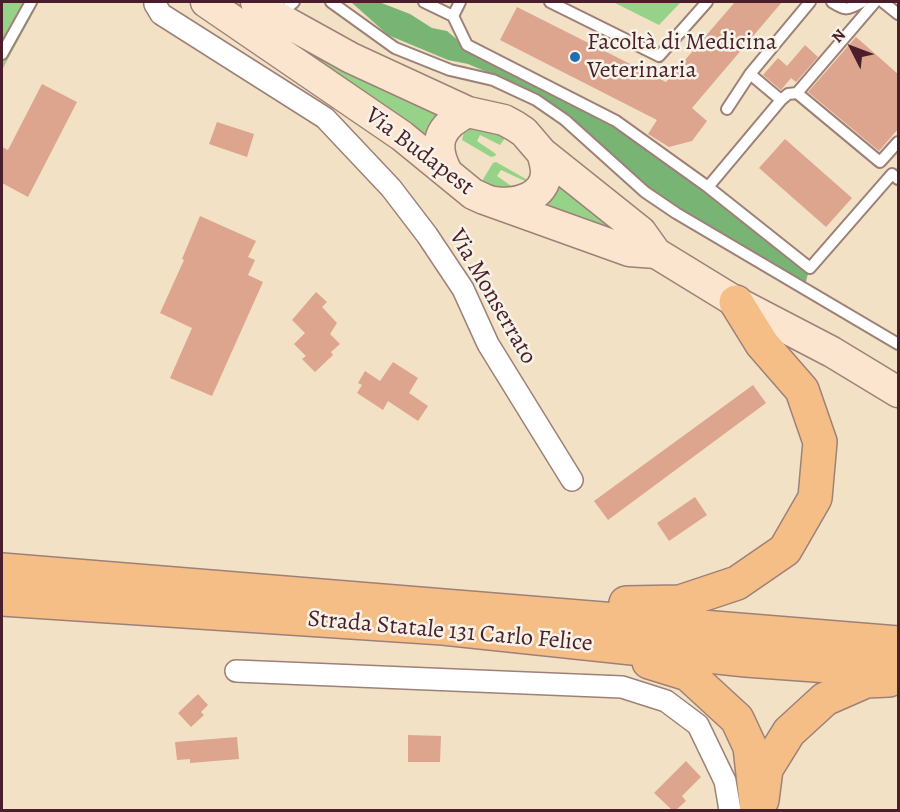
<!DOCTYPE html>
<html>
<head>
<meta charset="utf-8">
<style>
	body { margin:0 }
	#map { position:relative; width:900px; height:812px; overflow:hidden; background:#f2e1c5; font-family:Alegreya,serif }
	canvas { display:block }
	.frame { position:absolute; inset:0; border:3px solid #4a1f2b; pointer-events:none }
	.north { position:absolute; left:822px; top:18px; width:60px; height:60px; -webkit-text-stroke:4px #f7f3e8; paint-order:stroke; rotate:312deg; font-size:16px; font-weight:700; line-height:24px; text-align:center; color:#4a1f2b }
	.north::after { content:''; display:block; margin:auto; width:21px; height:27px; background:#4a1f2b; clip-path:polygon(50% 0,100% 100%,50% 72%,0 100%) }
</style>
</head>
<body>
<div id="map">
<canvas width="900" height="812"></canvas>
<div class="frame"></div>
<div class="north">N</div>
</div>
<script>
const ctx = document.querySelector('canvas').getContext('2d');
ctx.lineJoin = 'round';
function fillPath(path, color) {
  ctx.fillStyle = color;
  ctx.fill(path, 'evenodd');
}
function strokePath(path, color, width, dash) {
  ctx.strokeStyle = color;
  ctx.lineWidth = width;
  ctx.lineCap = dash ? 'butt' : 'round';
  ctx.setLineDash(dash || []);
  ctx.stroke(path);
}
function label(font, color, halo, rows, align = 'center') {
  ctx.font = font + ' Alegreya,serif';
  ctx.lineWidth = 5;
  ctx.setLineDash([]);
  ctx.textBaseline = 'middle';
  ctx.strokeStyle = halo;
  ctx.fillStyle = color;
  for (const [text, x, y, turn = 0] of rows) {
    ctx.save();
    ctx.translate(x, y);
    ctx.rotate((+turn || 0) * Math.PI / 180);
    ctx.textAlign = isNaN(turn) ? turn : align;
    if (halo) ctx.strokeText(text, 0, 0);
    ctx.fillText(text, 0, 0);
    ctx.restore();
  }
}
fillPath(new Path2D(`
	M2,2H39L2,70Z
	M224,2H236L449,115L432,146Z
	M613,2H681L659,25Z
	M472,128L492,131L505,138L500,145L480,135L477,141L496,154L495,156L491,157L462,140L464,132Z
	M496,162L526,179L527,182L501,170L497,176L517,190L492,186L482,181L493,163Z
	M554,172L635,240L536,206Z`), '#96d287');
fillPath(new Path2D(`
	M351,2H379L410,14L432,28L447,31L466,47L614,123L809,269L805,286L680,212L641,184L535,95L501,78L468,64L448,60L388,35Z`), '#78b474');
fillPath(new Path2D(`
	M735,2H782L692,108L707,121L692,141L669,147L648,134L657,120L500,40L517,7L666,82Z
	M856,37L898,74V129L879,151L808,92Z
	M805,45L818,57L796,82L791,78L781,90L763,75L778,58L787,66Z
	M42,84L77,102L28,197L2,183V147L8,150Z
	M217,122L254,134L247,157L209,144Z
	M785,139L852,198L826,227L759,168Z
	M200,216L256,241L248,257L255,260L248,275L263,282L212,396L170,378L192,328L160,313L184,260L182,259Z
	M316,292L327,302L322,307L337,323L330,334L340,344L331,352L333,355L315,372L302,359L306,356L294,344L305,333L292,320Z
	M393,362L418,378L409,393L428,406L418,421L388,401L383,410L357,393L362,385L358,383L365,371L380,381Z
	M753,385L766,403L608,520L594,501Z
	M695,497L707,515L669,541L657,523Z
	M198,694L208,705L201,712L204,715L191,727L178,713Z
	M408,735L441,736L440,762H408Z
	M237,737L239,759L190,763V759L177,760L175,742Z
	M686,761L701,777L682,796L686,801L676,810H672L654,793Z`), '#dda48e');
const service = new Path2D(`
	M331,2L395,48L450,70L493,80L536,100L565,120L645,192L676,213L898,344
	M424,2L453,16L467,45L616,121L708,187L810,268L892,174L898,179
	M550,2L659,56L707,2
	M832,2C846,11 848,10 862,2
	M883,2L898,14
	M278,15L294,2
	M453,16L460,2
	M2,54L31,2
	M797,93L875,2
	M781,100L788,94L797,93L880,162L898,142
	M727,109L750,74L810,2
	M708,187L781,100L750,74`);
const minor = new Path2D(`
	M156,2L155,4L161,14L325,118L391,188L427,235L463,289L488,344L572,480
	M236,671L622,687L666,701L698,725L725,781L730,810`);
const secondary = new Path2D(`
	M206,2L402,136L473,194L484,199L629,251L656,253L736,302L832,352L898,392
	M256,2L277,17L351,58L468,112L504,120L515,126L524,132L542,153L641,232L656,253
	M447,172C432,144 439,126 468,112
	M495,202C515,205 546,198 546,172C546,166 544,159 542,153`);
const trunk = new Path2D(`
	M2,570L898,643
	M2,599L443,628L746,660L898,671
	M626,603L680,602L737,583L785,550L815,498L820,442L802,390L762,344L736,302
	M649,662L688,674L737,719L750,747L757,810
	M762,800L766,769L789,732L825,699L866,681L889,680`);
strokePath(service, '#9e8078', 14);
strokePath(minor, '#9e8078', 24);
strokePath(secondary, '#9e8078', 33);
strokePath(trunk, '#9e8078', 36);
strokePath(service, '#fff', 10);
strokePath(minor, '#fff', 21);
strokePath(secondary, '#fbe5cf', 30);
strokePath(trunk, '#f6be87', 33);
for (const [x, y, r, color] of [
	[575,57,6,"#1f6fb2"]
]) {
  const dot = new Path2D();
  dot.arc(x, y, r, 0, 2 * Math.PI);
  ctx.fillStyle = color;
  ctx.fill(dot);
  strokePath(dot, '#f7f3e8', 2);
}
label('24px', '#4a1f2b', '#f7f3e8', [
	["Facoltà di Medicina",587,43],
	["Veterinaria",587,71]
], 'left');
label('24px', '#4a1f2b', '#f7f3e8', [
	["Via Budapest",419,152,37],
	["Via Monserrato",492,297,60],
	["Strada Statale 131 Carlo Felice",450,632,5]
]);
</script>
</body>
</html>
